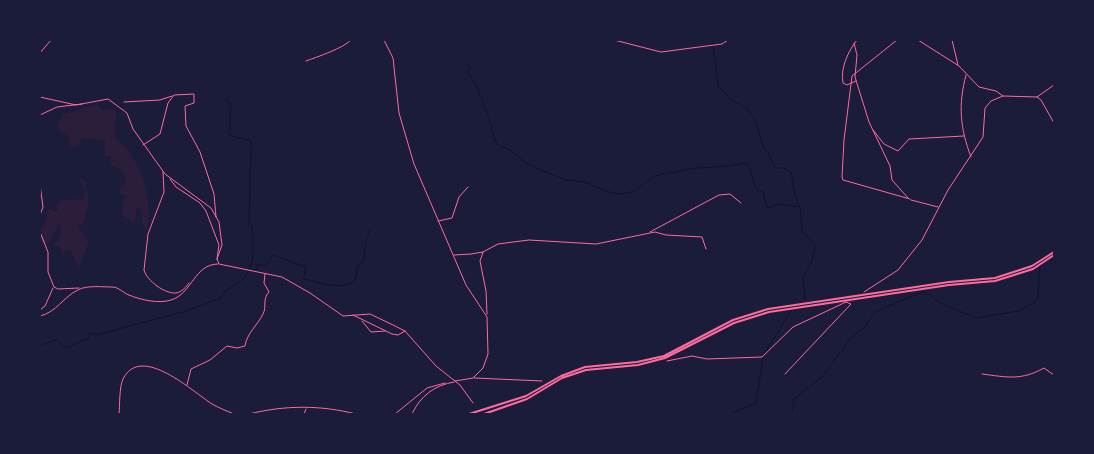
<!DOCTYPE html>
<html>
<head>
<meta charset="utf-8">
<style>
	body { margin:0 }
	#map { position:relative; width:1094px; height:454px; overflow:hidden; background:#1b1b3a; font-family:"Varela Round",sans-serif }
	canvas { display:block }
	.frame { position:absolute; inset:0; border:41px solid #1b1b3a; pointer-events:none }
</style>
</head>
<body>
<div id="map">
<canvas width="1094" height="454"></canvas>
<div class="frame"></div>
</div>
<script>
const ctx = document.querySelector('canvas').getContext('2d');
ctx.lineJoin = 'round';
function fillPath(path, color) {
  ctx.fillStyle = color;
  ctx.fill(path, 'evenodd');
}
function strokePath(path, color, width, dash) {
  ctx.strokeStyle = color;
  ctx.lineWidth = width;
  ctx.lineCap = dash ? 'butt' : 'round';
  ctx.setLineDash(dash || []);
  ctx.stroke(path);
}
fillPath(new Path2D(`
	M97,104L103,110L112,108L117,113C113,121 117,129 115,138C141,156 154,201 147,231L142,224V212L137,208L135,224L122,215L123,200L127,197L120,194L119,190L126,183C125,172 121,168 110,165L111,157L105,156V141L83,138L75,148L70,146L67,133L60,132L57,126L62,115Z
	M78,178L84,180C92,201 88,205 83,225L78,223L77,225L89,241L79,268L70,249L63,253L60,252L61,248L54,245L62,233L59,224L48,244L40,240V227L46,222L48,209L52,208L54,212H58L57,205L60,200L83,199L85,191Z`), '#2a1e3b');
strokePath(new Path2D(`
	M712,40L713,44
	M713,46L718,85L730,99L746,108L755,119L763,146L769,154L775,168H783L791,172L795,196L799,206
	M467,64L471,69L468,72C476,85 484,102 489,118C492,126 492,135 497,144
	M499,145L510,150L526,163L548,173L566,180L585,182L609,192L622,194L635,191L654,176L696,168L730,166L747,163L757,190L763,191L767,208L780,204L800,207L802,231L815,245L812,262L803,277L805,300
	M254,270H257L258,264L266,266L273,255L306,267L303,279C319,282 341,291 355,281L358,265L363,262L366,240L370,230
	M40,345L57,340L63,347L68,348L83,340L89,339V334H100L183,312L221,298L224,291C256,277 255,258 252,226H249L251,141L229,135L231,103L226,101V98
	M763,356L791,310
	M729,414L756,403L763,358
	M792,414L794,399L823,376L851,338L866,326L875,312L922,292L930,295L940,303L976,318L1018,311L1035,302L1038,297L1040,265`), '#12122b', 1);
strokePath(new Path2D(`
	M384,40L393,58L399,113L414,164L466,285L487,317L488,354L483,368L473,378L455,381
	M614,40L661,52L722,44L728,40
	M897,40L852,76L844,140L842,177L843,180L910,199
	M918,40L959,66L979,87L996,91L1003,96
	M952,40L958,65
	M854,43L857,55L855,77L869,122L890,166L892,180L908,198
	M306,61C317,57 344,48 351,40
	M966,75C958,105 960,128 971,157
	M856,81L847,85L843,83C840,69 848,51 857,40
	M1037,97L1054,85
	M124,102L160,100L172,96
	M40,115L57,107L82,104
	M873,130L884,144L898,151L909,139L964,136
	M143,145L160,134L168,103L174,95L194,94V103L185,106L186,126L200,152L214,194L216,217
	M163,172L164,192L148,234L144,270C147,281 165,294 176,293C182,292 186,287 189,283
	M170,179L176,187L200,203L206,211L219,245L217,259
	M40,184L43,207L40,215
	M911,200L938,207
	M438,221L452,218L459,197L468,187
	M40,232L48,252V272L54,287L58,289L79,288
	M650,232L719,195L730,194L741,203
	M483,252L480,261L486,291L487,314
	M454,255L471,254L483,252L498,244L529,240L596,244L655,232L666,235L702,237L706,249
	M40,310L45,306L53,288
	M353,315L392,334L398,335L405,331
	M40,316C57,312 63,297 78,290C86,285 103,287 112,287C119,287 123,293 129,295C141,300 159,304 171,300C192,294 194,264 218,264
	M362,321L371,332L385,331
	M785,374L851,304L846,302
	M982,374C1006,377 1021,381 1044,368L1054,375
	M474,378L542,381
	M187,385L191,369L210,360L227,346L237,348L245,346C247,333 257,326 263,314C267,307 262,299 269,292L264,283L265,274
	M119,414C120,405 119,388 123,379C141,343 193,392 212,404C219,408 227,411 234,414
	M249,414C285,405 321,405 356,414
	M304,414L306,409
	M395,414L427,388L445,383`), '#ff6b9d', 1);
strokePath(new Path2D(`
	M40,53L51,40
	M40,97L76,105L108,99L127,113L133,129L165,174L211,208L219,222L222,245L217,259L219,264L282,277L310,293L343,316L370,314L393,325L405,331L436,366L460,385L473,403
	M864,292L898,270L922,240L948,190L983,137L985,108L991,101L1003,96L1037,97L1041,100L1054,123
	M667,361L692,356L707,359L762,357L793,327L846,302
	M412,414C420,396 435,385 454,382`), '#ff6b9d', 1);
strokePath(new Path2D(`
	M469,414L526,396L561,376L585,367L637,362L664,356L733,320L768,309L949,282L995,278L1032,266L1054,252
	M484,414L527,399L562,378L586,370L638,365L665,358L734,323L769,312L949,285L995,281L1033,269L1054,255`), '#ff6b9d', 2);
</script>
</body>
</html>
